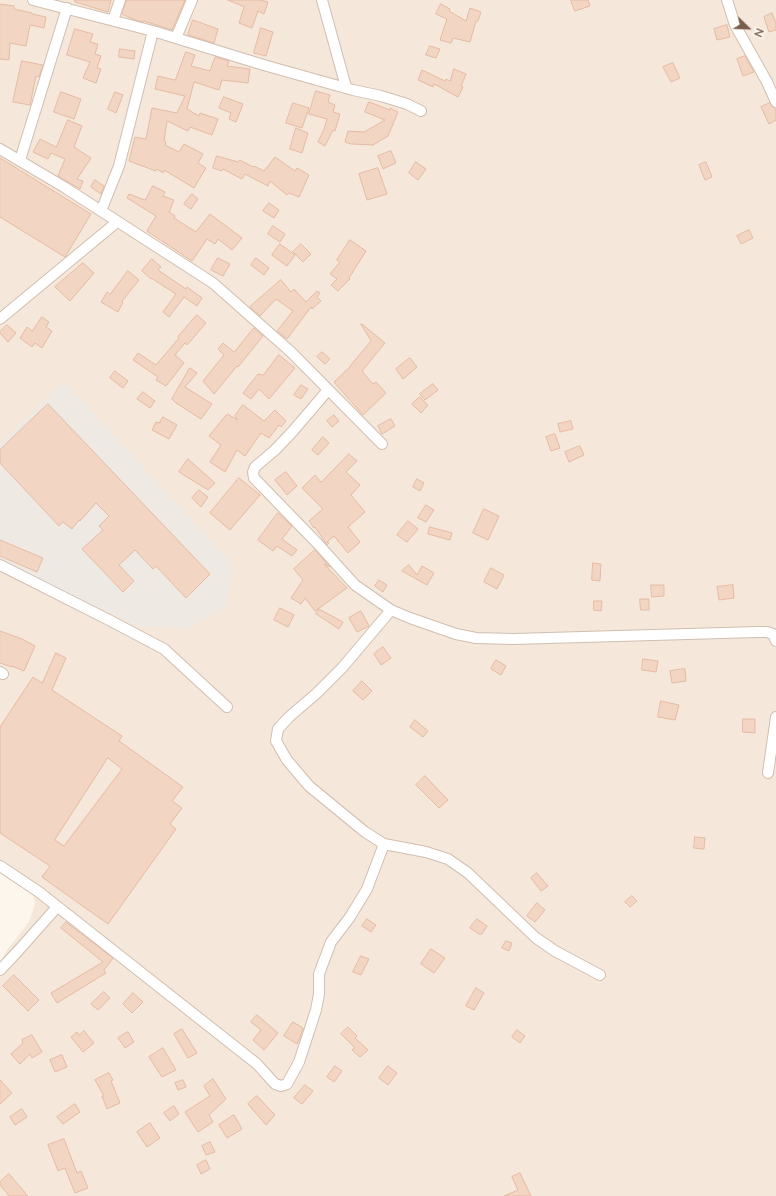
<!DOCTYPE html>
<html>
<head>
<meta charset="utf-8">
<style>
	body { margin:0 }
	#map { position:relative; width:776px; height:1196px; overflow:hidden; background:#fdf6ec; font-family:Lato,sans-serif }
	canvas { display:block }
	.north { position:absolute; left:728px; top:8px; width:40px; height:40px; -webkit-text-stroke:3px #fffaf3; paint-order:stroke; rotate:113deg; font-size:11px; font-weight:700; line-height:16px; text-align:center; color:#7a5c4d }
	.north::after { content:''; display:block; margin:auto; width:14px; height:18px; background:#7a5c4d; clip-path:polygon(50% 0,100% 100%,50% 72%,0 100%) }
</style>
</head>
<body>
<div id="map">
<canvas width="776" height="1196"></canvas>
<div class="north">N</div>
</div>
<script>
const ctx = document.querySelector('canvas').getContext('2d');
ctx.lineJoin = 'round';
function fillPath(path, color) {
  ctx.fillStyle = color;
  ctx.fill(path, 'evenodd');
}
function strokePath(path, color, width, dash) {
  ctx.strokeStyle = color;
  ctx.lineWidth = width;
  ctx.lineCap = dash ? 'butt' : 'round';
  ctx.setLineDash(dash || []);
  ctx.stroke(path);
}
fillPath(new Path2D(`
	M0,0H776V1196H0V963L7,950L29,922L35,904L31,887L0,863Z`), '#f5e8da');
fillPath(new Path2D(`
	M64,381L231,562L233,572L225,608L186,629L139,626L31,578L0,561V444Z`), '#efe9e4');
const building = new Path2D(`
	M75,0H111L108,12L75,2Z
	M127,0H185L172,30L144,21L143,22L135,20L122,14Z
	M228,0H261L268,2L264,14L258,11L252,28L239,23L244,7Z
	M571,0H588L590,6L575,11Z
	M0,4L14,6V9L32,13V14L46,17L44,28L30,25L26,46L10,43L9,60L0,59Z
	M441,4L450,9L449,11L466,21L470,8L481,12L478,21H476L470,42L453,38L451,43L440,40L447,19L436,14Z
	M772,13L776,23V30L769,32L764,17Z
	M193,20L218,29L214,43L188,35Z
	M727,25L730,37L717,40L714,29Z
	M261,28L273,32L266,56L254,53Z
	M75,29L93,34L90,42L98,44L95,54L101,56L97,68L101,69L96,83L83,78L90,62L67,55Z
	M430,46L440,49L436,58L426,55Z
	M120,49L135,51L134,59L119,57Z
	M186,52L195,55L191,66L210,71L215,57L229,61L227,66L250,69L248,83L222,80L219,90L194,82L187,109L199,116L200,113L218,119L212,135L190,127L188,131L167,121L164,141L166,142L165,145L179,152L184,144L203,154L198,163L206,168L194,188L164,170L163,173L157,169L156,171L129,161L135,137L146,139L152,108L177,113L185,96L155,89L158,76L175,80Z
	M745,56L754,72L743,76L737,59Z
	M22,61L43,65L39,77L36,76L30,105L13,102Z
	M673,63L680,78L671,82L663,67Z
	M454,69L466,74L461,86L463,87L458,97L434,84L433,87L418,80L422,70L445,81L446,79L450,81Z
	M316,91L330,95L328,102L335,105L333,112L340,114L335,131L333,130L325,146L318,142L324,129L327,119L309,114Z
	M61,92L81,99L74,119L54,112Z
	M115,92L123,95L116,113L108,109Z
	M224,97L243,104L236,122L229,119L231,113L219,108Z
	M369,102L390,110V108L398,112L388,136L373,145L351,144L345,142L348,131L364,132L385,120L365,112Z
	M293,103L309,108L302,128L286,123Z
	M770,103L776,110V120L769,124L761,107Z
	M68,120L82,126L74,147L91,158L77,179L83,181L80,189L58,176L65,159L51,153L48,159L33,152L40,139L56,147Z
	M296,128L308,133L302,153L290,149Z
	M391,151L396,163L383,169L378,156Z
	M217,156L238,162L240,160L253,167L254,166L264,171L275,157L295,171L297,168L309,175L299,197L289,193L287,195L270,181L268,186L245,174L242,179L223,169L222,171L213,168Z
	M0,158L91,214L65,257L0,217Z
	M416,162L426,169L418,180L409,173Z
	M706,162L712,177L705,180L699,165Z
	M378,168L387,194L367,200L359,174Z
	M95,180L104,186L101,194L91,187Z
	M153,186L165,192L163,196L174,200L169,212L175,216L174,218L196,232L210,214L242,238L232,250L218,239L215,244L207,239L192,261L147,231L156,216L127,198L129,194L145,200Z
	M192,194L198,199L191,209L184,204Z
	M269,203L279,210L274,218L263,211Z
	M273,226L285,234L280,242L268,234Z
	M749,230L753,238L741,244L737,236Z
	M350,240L366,251L349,278L350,279L338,291L331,285L337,279L330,274L340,262L337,260Z
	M280,244L295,255L287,266L272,255Z
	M301,244L311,254L303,262L293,252Z
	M218,258L230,264L223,276L211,270Z
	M256,258L269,268L264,275L251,265Z
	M152,259L161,267L158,270L186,289L187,287L202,298L197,306L184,297L169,317L163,312L176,294L151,278V279L142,271Z
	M83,263L94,273L70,301L55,287Z
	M128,271L139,280L122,301L123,302L118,312L101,302L107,292L110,294Z
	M281,280L291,292L294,289L306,302L317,291L320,293L317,297L321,301L312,309L311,307L287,339L277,331L293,311L276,299L260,316L250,307Z
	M197,315L206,323L187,345L185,343L175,355L184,363L166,386L156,380L158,377L133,360L138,353L156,365L179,338L178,337Z
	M42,317L49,322L46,327L52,331L42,348L35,343L32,347L20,338L27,327L32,331Z
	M361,324H362L385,343L362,371L373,384L376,382L386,393L363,415L334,382L351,366H350L371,341Z
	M7,325L16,333L8,342L0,333V332Z
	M254,328L263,336L238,367L237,366L214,394L203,381L224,355L218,349L223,343L234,352Z
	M322,352L330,359L325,364L317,357Z
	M279,355L295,368L269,399L259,389L251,399L243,393L258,374L263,375Z
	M410,358L417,367L403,379L396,369Z
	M190,368L197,373L185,387L212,404L201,419L176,403L172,399Z
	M115,371L128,381L123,388L110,378Z
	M433,384L438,390L425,400L420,394Z
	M301,385L308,389L301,399L294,395Z
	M143,392L155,401L150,408L137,399Z
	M420,397L428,405L421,413L412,404Z
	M48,404L210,574L186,598L156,566L153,569L135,550L119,565L134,581L123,592L82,549L103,530L99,526L109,516L96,503L80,521L79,520L72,529L63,522L59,526L0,463V450Z
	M243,405L264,421L275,410L286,421L281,427L279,425L269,438L261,433L245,456L237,450L225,472L210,462L221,445L209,436L227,414L238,420L235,416Z
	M334,415L339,421L332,427L327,421Z
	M163,417L177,425L169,439L152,430L156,422L159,423Z
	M391,419L395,426L382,434L378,426Z
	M571,421L573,429L560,432L558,424Z
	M555,434L560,448L551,451L546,437Z
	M323,437L329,443L318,455L312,450Z
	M580,446L584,455L569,462L565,452Z
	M349,454L357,461L346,472L360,485L351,495L365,512L348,527L360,542L348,553L334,536L327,542L329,543L327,545L315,527L314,528L309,521L323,509L302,488L315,475L321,482Z
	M188,459L215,483L208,490L179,472Z
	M286,472L297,486L287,495L275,480Z
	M239,478L260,495L230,530L210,513Z
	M417,479L424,483L420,491L413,487Z
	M199,490L208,497L201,507L192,498Z
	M426,505L434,510L426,522L418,518Z
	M484,509L499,516L488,540L473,533Z
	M278,513L292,526L282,539L297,550L292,556L277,546L273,551L258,540Z
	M408,521L418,529L407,542L397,535Z
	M430,527L452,533L450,540L428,534Z
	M0,540L43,558L37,572L0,556Z
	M315,550L330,567L324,564L347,588L315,611L305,598L301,604L291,598L303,580L294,569Z
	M593,563L601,564L600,581L592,580Z
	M409,565L417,575L422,566L434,573L427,585L402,571Z
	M491,568L504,575L497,589L484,582Z
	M379,580L387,585L383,592L375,586Z
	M651,585H664V596L652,597Z
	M733,585L734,598L719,600L717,587Z
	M640,599H649V610H641Z
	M594,601H602L601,611L594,610Z
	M280,608L294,615L288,627L274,620Z
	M319,609L343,622L339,629L316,614Z
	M361,611L369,626L357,632L349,618Z
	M0,631L22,639L35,646L24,671L12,666V667L0,663Z
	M383,647L391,658L381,665L374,654Z
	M56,653L66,658L52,690L122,736L119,741L183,787L172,801L182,808L170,824L176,829L108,924L42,877L50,866L0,833V727L33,677L42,683ZM108,758L122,769L64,846L55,840Z
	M643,659L658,661L656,672L642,670Z
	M496,660L506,666L501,675L491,669Z
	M685,669L686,681L672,683L670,671Z
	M362,681L372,691L363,700L353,691Z
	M661,701L679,705L675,720L658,717Z
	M743,719H755V733L743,732Z
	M415,720L428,731L423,737L410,727Z
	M425,776L448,800L439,808L416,785Z
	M695,837L705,838L704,849L694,848Z
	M537,873L548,886L541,891L531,878Z
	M632,896L637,901L630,907L625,902Z
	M537,903L545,910L535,922L527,916Z
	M367,919L376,925L371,932L362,926Z
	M477,919L487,926L482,934H479L470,928Z
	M66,922L113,958L104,970L106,973L57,1003L51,993L103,962L61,928Z
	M506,941L512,943L509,951L502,948Z
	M431,949L445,958L434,973L421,964Z
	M361,956L369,959L361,975L353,972Z
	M14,975L39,1000L28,1011L3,986Z
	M476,988L484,993L474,1010L466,1006Z
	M104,992L110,998L98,1010L91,1004Z
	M133,993L143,1002L132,1013L123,1004Z
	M257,1015L278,1033L264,1050L253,1040L261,1030L251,1022Z
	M293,1022L303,1028L299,1040L297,1044L284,1036Z
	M348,1027L357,1036L355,1038L368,1050L360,1057L352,1050L355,1048L341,1034Z
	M182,1029L197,1053L188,1058L174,1034Z
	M517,1030L525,1036L520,1043L512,1037Z
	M84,1031L94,1043L83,1052L71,1037L77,1032L79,1035Z
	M128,1032L134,1042L125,1048L118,1038Z
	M32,1035L42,1052L32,1058L30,1054L20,1064L11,1054L23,1043L22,1040Z
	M163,1048L176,1070L162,1077L149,1057Z
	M62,1055L67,1067L55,1072L50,1060Z
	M335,1066L342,1071L334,1082L327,1077Z
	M388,1066L397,1073L388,1085L379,1078Z
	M109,1073L113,1080L111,1081L120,1103L107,1109L102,1096H104L95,1080Z
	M213,1079L226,1099L209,1115L213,1122L198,1132L185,1112L210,1096L204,1086Z
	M0,1080L12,1093L0,1104Z
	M183,1080L186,1087L178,1090L175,1083Z
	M305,1085L313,1091L302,1104L294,1098Z
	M257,1096L275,1115L266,1125L248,1104Z
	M75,1104L80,1112L63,1124L57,1117Z
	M174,1106L179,1114L170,1121L164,1113Z
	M22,1109L27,1117L15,1125L10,1117Z
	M234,1115L242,1129L227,1138L219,1125Z
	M150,1123L160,1138L147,1147L137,1132Z
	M64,1139L77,1173L81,1171L88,1188L75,1193L65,1168L58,1171L48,1145Z
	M210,1142L215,1152L206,1155L202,1146Z
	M206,1160L210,1169L201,1174L197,1165Z
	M520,1173L531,1196H504L518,1190L512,1177Z
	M9,1174L28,1196H9L0,1185V1182Z`);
fillPath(building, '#f3d5c3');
strokePath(building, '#e6bba3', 1);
const minor = new Path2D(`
	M33,0L153,31L267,66L353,90L381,96L407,104L421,111
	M322,0L346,87
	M727,0L735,25L767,82L776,102
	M113,20L120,0
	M176,38L192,0
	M0,149L64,187L213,283L291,352L382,444
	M20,160L67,8
	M101,211L119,166L153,31
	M0,319L117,222
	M328,390L293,431L275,450L255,467L253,472L254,478L318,544L355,585L391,610L410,618L456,634L476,638L513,639L758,632H767L773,634L776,641
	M0,565L109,620L164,649L227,707
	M391,610L342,668L317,693L289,717L278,729L276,741L287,760L309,786L365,832L384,844L426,852L448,859L468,873L536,938L555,951L600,975
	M0,672L3,674
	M768,773L776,717
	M0,866L39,892L257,1064L275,1084L281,1086L287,1084L299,1062L316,1010L319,994V974L331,942L350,917L367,889L384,844
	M0,970L18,951L57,907`);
strokePath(minor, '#d1beb0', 12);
strokePath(minor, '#fff', 10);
</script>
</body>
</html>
